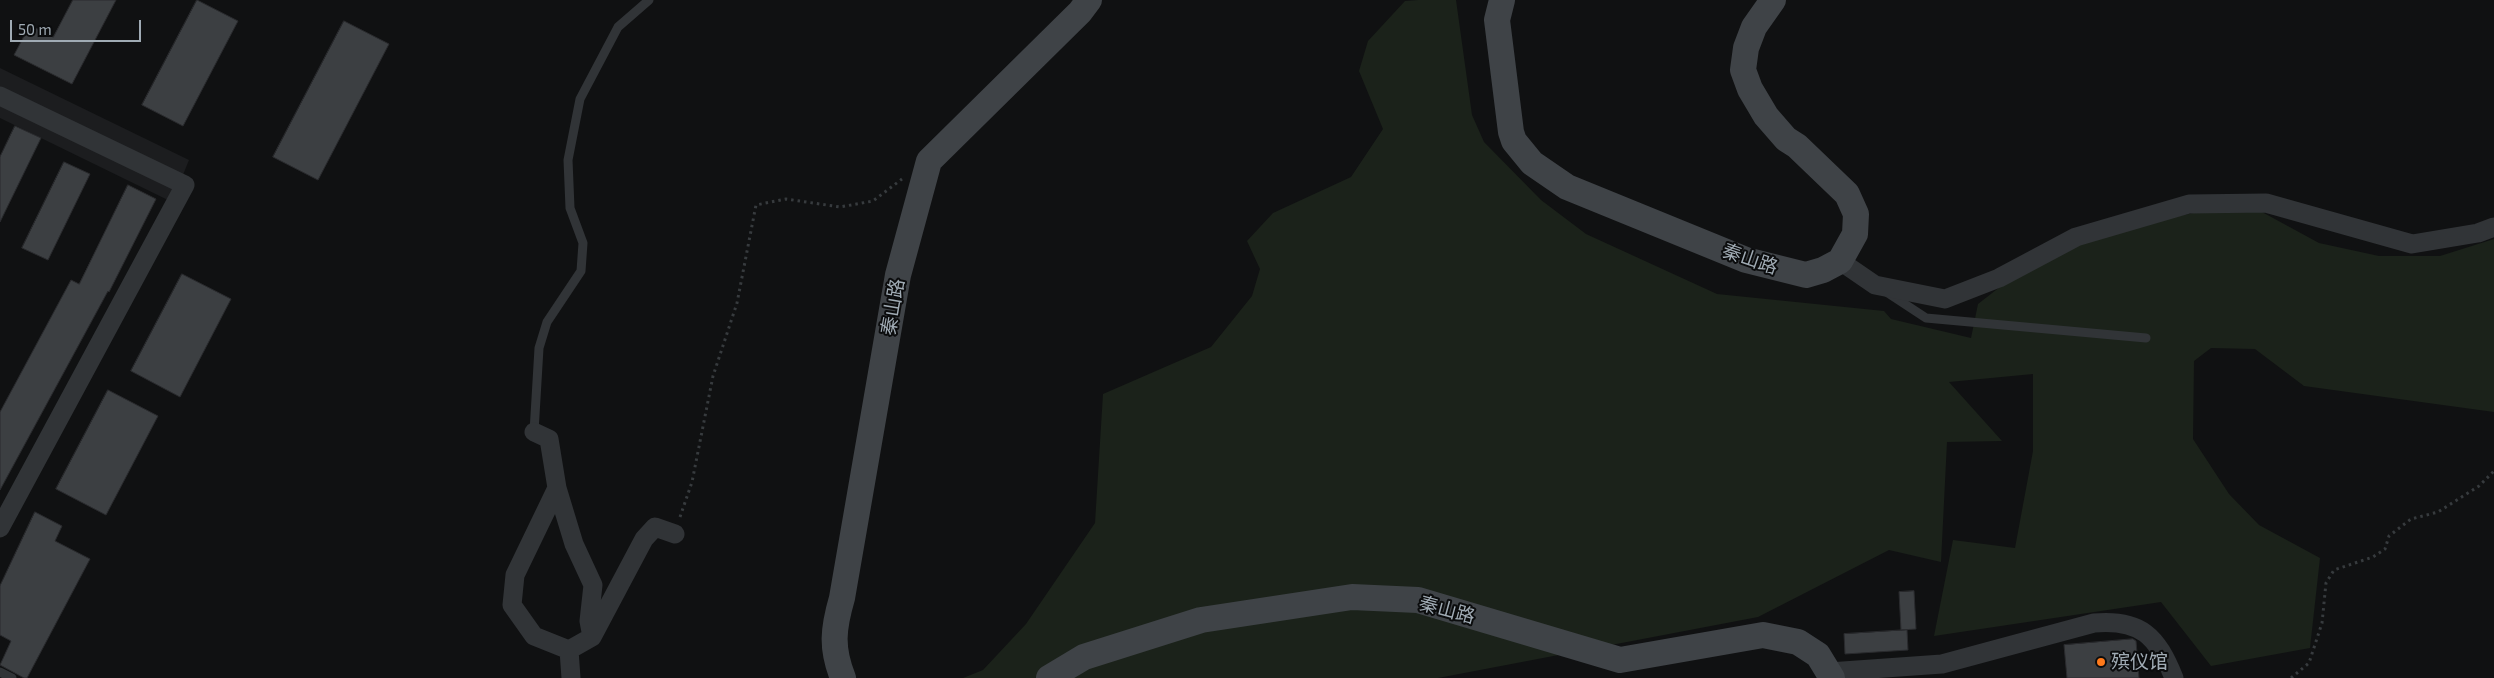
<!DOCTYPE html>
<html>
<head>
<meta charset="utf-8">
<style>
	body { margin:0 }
	#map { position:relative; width:2494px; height:678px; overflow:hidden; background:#101112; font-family:"Exo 2",sans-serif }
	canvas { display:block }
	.scale { position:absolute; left:10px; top:20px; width:131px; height:22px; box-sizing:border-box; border:2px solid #a0abb4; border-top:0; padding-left:6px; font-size:15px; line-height:18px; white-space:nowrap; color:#a0abb4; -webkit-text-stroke:4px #0b0c0d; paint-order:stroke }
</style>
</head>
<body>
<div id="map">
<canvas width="2494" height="678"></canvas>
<div class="scale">50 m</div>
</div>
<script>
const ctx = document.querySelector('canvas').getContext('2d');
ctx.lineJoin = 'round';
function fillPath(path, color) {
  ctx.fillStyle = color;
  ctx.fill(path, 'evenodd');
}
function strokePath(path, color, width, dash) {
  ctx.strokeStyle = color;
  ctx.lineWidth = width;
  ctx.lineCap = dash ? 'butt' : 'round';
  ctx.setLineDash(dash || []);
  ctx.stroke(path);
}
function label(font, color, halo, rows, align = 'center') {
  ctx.font = font + ' "Exo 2","Noto Sans SC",sans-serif';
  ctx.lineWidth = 4;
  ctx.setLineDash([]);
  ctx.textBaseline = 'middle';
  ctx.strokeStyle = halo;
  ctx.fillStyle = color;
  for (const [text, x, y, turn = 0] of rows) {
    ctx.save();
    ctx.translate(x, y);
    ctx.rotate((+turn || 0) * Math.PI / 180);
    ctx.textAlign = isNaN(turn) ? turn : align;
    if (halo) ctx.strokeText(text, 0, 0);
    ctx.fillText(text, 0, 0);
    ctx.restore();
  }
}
fillPath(new Path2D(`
	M0,68L189,160L172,202L0,118Z`), '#1c1d1f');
fillPath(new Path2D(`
	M1418,0H1456L1472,115L1484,142L1541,200L1586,234L1717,294L1884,311L1891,319L1971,338L1978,304L2041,255L2078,237L2222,207L2262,212L2319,243L2379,256H2440L2494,239V412L2304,386L2255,349L2211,348L2194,361L2193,439L2229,494L2259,525L2320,558L2310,648L2211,666L2161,602L1934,636L1953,540L2015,548L2033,451V374L1949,382L2002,441L1947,442L1941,562L1889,550L1758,617L1438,678H963L983,670L1026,624L1095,523L1103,394L1211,347L1252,296L1260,269L1247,241L1273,213L1351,177L1383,129L1359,71L1368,41L1405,1Z`), '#1b221a');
const building = new Path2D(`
	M73,0H116L72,84L14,55L30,25L53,37Z
	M197,0L238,21L183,126L142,105Z
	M344,21L389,44L318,180L273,157Z
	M15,126L41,138L0,222V157Z
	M64,162L90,174L48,260L22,248Z
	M128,185L156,199L109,292L108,291L0,490V412L71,280L79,284Z
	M182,274L231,299L180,397L131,371Z
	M108,390L158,416L106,515L56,489Z
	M35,512L62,526L55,541L90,559L27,678H24L0,665L11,641L0,635V586Z
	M1914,591L1916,629L1901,630L1899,592Z
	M1907,630L1908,650L1845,654L1844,634Z
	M2133,639L2136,641L2139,678H2067L2064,645Z`);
fillPath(building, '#3c3f42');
strokePath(building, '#2a2b2e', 1);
strokePath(new Path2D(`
	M680,517L692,482L713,376L737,303L756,205L786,199L840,207L873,201L902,179
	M2291,678L2309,663L2322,623L2326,583L2334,570L2373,557L2385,549L2389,536L2411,519L2438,512L2479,486L2494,471`), '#373b3e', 3, [2.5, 4]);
strokePath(new Path2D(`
	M1888,293L1926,318L2146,338
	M534,432L539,348L547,322L581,271L583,243L570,208L568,160L580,99L618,27L649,0
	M0,672L12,678`), '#313437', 9);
strokePath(new Path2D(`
	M0,96L185,185L0,528
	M1840,261L1875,285L1945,299L1999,278L2076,237L2189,204L2266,203L2412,244L2478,233L2494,227
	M534,432L549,439L557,488L574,544L593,585L589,621L592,637
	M557,488L515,575L512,605L534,636L569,650L592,637L644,539L655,527L675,534
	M569,650L571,678
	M1829,672L1942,664L2094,623C2141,619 2157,636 2174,678`), '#313437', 19);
strokePath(new Path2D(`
	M1502,0L1497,20L1511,132L1514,141L1532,163L1567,187L1746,260L1806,275L1823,270L1840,261L1855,234L1856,214L1847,194L1797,146L1786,139L1766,116L1750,89L1743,70L1746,48L1754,27L1773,0
	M843,678C831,648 833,629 842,598L898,275L929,161L1080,12L1089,0
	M1049,678L1084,657L1201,620L1352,597L1418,600L1620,660L1763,635L1798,642L1818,655L1832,678`), '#3f4347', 26);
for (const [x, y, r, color] of [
	[2101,662,5,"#ff7a1b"]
]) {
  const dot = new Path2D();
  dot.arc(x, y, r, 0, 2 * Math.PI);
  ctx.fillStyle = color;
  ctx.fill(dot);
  strokePath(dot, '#0b0c0d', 2);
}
label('19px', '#a0abb4', '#0b0c0d', [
	["秦山路",1750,259,19],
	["秦山路",893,307,-80],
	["秦山路",1447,610,15]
]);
label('19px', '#a0abb4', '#0b0c0d', [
	["殡仪馆",2111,662]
], 'left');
</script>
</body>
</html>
